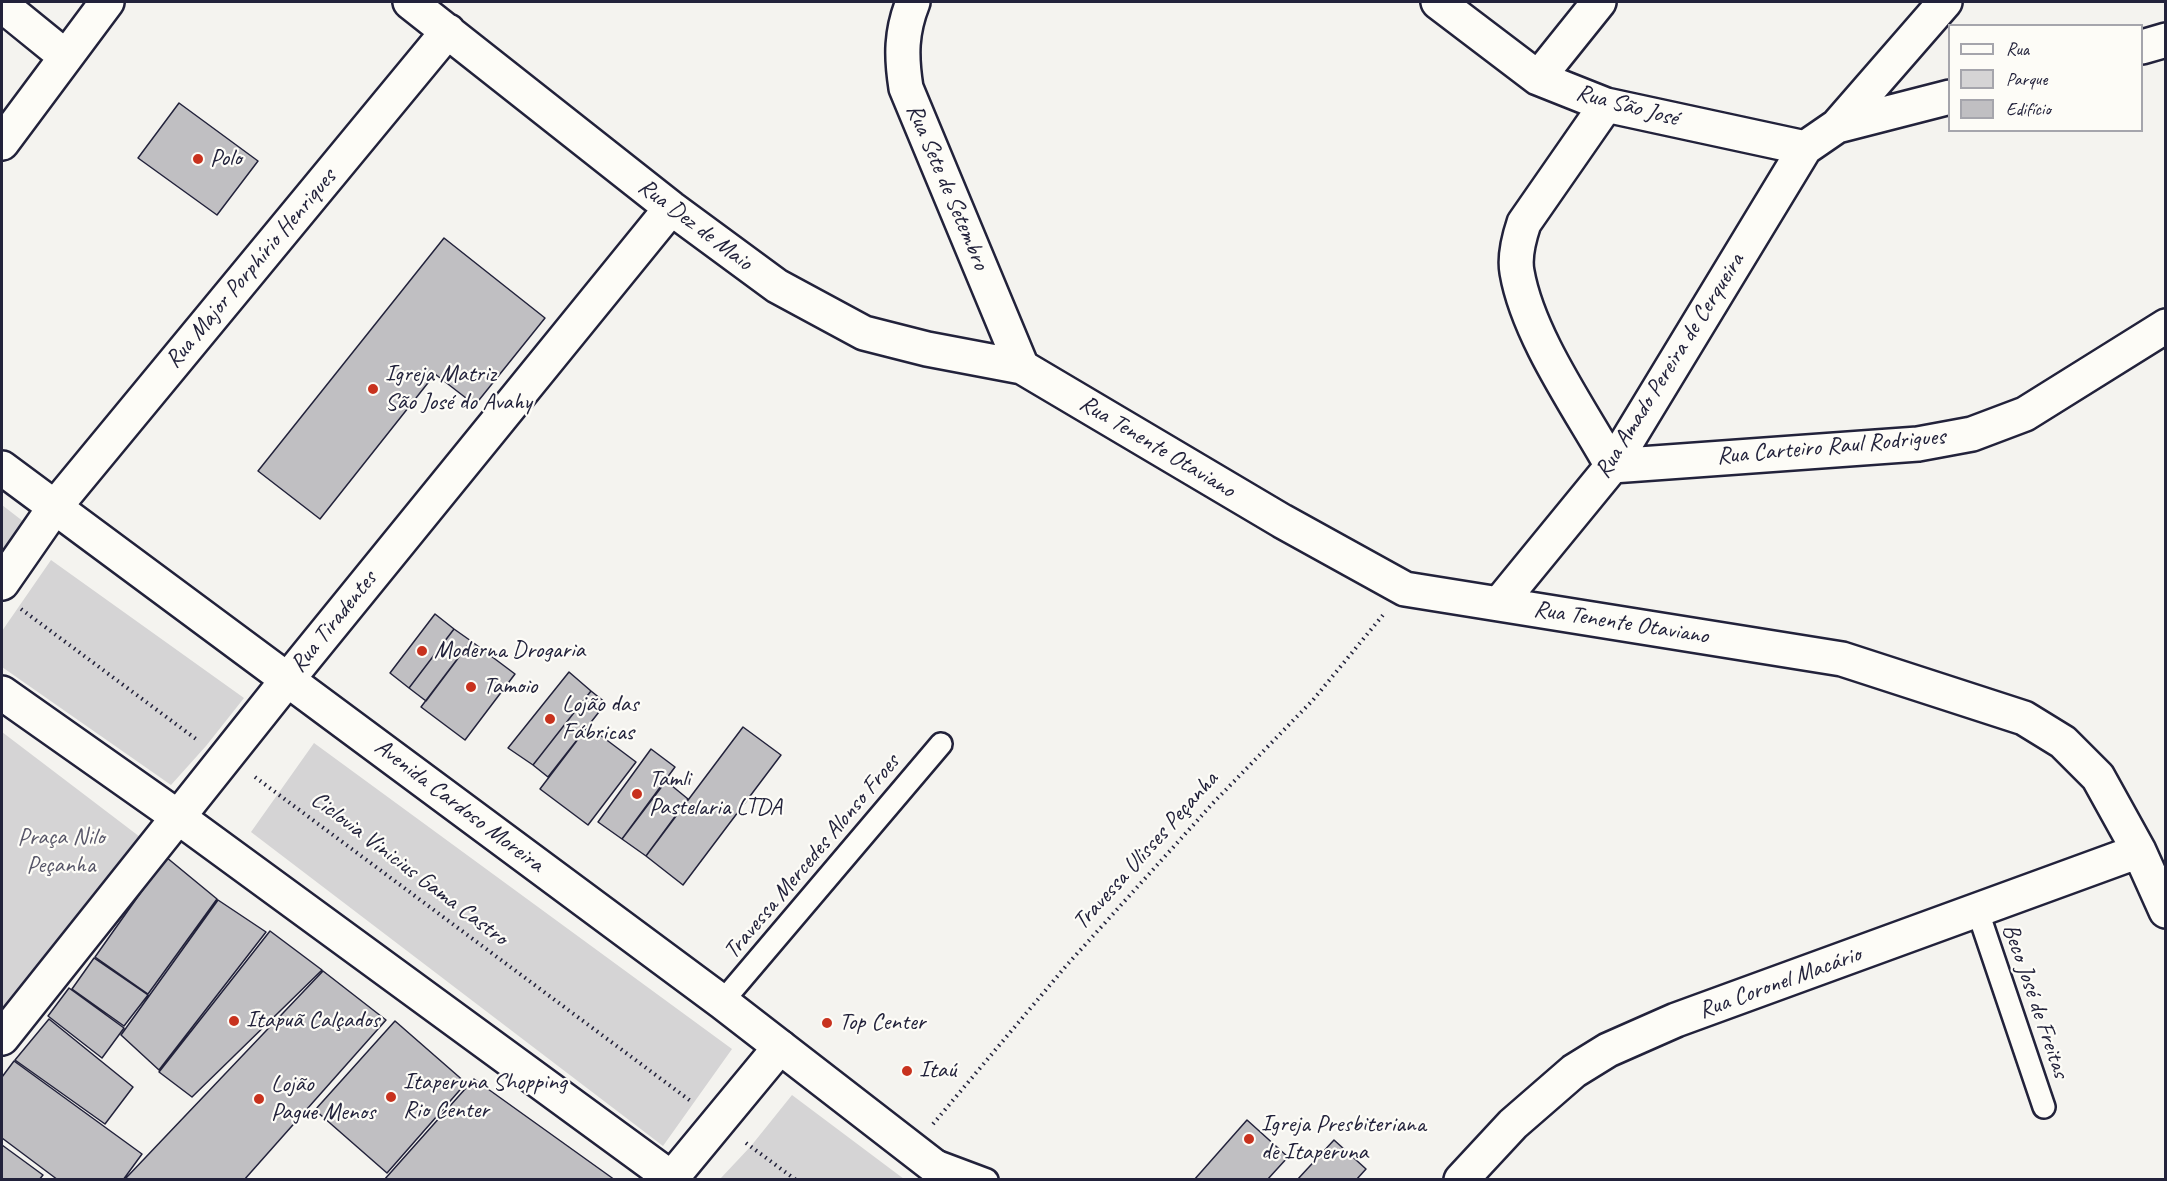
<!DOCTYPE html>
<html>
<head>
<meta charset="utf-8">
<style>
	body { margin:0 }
	#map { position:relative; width:2167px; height:1181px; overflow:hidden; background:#f4f3ef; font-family:Caveat,sans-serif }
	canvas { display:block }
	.frame { position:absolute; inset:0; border:3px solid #22223b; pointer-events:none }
	.legend { position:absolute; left:1948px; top:24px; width:195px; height:108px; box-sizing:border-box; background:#fdfcf7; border:2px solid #a5a5ac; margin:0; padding:8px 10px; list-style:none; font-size:18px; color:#22223b }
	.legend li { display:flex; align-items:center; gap:12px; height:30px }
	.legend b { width:30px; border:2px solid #a5a5ac }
</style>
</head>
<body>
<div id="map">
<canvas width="2167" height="1181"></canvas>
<div class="frame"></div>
<ul class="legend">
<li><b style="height:8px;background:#fdfcf7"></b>Rua</li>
<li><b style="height:16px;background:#d5d4d5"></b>Parque</li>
<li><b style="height:16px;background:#c0bfc2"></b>Edifício</li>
</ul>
</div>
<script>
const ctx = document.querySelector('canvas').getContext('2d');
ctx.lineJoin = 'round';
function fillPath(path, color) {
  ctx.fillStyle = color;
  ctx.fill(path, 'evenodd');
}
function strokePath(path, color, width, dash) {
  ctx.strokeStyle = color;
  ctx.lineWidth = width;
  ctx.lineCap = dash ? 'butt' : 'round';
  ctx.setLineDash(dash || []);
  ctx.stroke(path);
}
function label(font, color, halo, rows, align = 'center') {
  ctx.font = font + ' Caveat,sans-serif';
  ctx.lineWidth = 4.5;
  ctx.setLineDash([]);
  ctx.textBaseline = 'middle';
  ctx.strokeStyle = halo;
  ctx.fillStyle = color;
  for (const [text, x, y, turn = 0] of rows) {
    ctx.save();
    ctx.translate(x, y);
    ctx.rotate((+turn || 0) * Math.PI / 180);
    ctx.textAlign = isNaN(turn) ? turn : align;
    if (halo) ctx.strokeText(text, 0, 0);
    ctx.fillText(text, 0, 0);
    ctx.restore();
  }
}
fillPath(new Path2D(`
	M2,505L24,522L2,551Z
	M51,560L244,698L206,746L171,785L2,667V631Z
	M2,732L144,840L2,1027Z
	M314,743L732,1049L663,1146L251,832Z
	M792,1095L904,1179H720L751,1146Z`), '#d5d4d5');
const building = new Path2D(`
	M179,103L258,161L217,215L138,158Z
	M444,238L545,318L475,405L435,374L320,519L258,471Z
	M435,614L454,629L409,688L390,673Z
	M454,629L471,641L426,701L409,688Z
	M471,641L515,674L465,740L421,707Z
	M569,672L591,691L533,765L508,748Z
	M591,691L606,703L548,777L533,765Z
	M588,726L636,762L588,825L540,789Z
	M743,727L781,755L683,885L646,856Z
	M651,749L675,767L622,839L598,822Z
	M666,781L688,799L646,856L622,839Z
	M166,857L217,899L148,994L95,957Z
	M218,900L266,932L159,1070L121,1035Z
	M270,931L322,970L192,1097L159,1072Z
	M94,958L148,995L124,1026L72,989Z
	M323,971L386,1020L244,1180H128L126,1178Z
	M69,988L124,1028L102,1058L48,1016Z
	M49,1019L133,1087L105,1124L15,1060Z
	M395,1021L466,1083L387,1173L315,1110Z
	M14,1061L142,1154L123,1180H58L2,1138V1077Z
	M474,1079L615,1180H384Z
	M1247,1120L1288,1157L1267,1180H1194Z
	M1334,1140L1366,1169L1356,1180H1297Z
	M2,1145L43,1175L39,1180H2Z`);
fillPath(building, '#c0bfc2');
strokePath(building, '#22223b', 1.5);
const service = new Path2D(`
	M1978,912L2044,1107
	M722,1002L941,744
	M939,1162L987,1180`);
const minor = new Path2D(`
	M410,2L671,208L777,286L864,333L927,349L1022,367L1282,521L1405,589L1842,659L2024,718L2063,742L2098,777L2139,851L2166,911
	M913,2C901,32 901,56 906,88L1022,367
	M1438,2L1538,78L1606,105L1805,148
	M2,5L66,57
	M2142,47L2166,40
	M1538,78L1599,2
	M1606,105L1524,223C1519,238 1514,256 1517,272C1528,336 1580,409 1612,466L1918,444L1972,434L2025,414L2166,326
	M1837,126L1945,2
	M2,143L107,2
	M2,583L54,508L448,31
	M1499,604L1612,466L1805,148L1837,126L1950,97
	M2,1038L288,679L671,208
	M670,1180L780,1047
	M1461,1180L1513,1124L1574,1071L1608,1050L1676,1020L2139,851`);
const trunk = new Path2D(`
	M2,468L722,1002L952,1180
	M2,693L178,817L674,1180`);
strokePath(service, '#22223b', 26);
strokePath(minor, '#22223b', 38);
strokePath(trunk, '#22223b', 38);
strokePath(new Path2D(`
	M21,609L196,739
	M255,777L692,1102
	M933,1124L1066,966L1214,802L1313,700L1383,615
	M746,1143L796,1180`), '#22223b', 4, [1.5, 4.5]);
strokePath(service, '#fdfcf7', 21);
strokePath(minor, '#fdfcf7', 33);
strokePath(trunk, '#fdfcf7', 33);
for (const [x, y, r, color] of [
	[198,159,6,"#c8321e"],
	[373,389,6,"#c8321e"],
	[422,651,6,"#c8321e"],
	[471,687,6,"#c8321e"],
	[550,719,6,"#c8321e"],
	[637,794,6,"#c8321e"],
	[234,1021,6,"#c8321e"],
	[827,1023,6,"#c8321e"],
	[907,1071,6,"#c8321e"],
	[391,1097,6,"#c8321e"],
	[259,1099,6,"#c8321e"],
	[1249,1139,6,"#c8321e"]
]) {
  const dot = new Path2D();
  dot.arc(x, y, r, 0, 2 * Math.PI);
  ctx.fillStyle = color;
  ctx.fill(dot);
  strokePath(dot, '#fdfcf7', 2);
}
label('24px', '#22223b', '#fdfcf7', [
	["Rua São José",1627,106,15],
	["Rua Sete de Setembro",947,187,67],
	["Rua Dez de Maio",695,225,37],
	["Rua Major Porphírio Henriques",251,269,-50],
	["Rua Amado Pereira de Cerqueira",1670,366,-58],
	["Rua Tenente Otaviano",1157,447,31],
	["Rua Carteiro Raul Rodrigues",1831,447,-5],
	["Rua Tiradentes",334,622,-51],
	["Rua Tenente Otaviano",1621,623,9],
	["Avenida Cardoso Moreira",459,806,37],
	["Travessa Ulisses Peçanha",1146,851,-48],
	["Travessa Mercedes Alonso Froes",812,857,-50],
	["Ciclovia Vinicius Gama Castro",409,869,37],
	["Rua Coronel Macário",1780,983,-20],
	["Beco José de Freitas",2035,1001,71]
]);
label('24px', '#22223b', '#fdfcf7', [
	["Polo",210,159],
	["Igreja Matriz",385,375],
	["São José do Avahy",385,403],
	["Moderna Drogaria",434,651],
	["Tamoio",483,687],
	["Lojão das",562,705],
	["Fábricas",562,733],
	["Tamli",649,780],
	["Pastelaria LTDA",649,808],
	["Itapuã Calçados",246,1021],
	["Top Center",839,1023],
	["Itaú",919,1071],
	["Itaperuna Shopping",403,1083],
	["Rio Center",403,1111],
	["Lojão",271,1085],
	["Pague Menos",271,1113],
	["Igreja Presbiteriana",1261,1125],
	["de Itaperuna",1261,1153]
], 'left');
label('24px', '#585769', '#fdfcf7', [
	["Praça Nilo",61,838],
	["Peçanha",61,866]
]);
</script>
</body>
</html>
